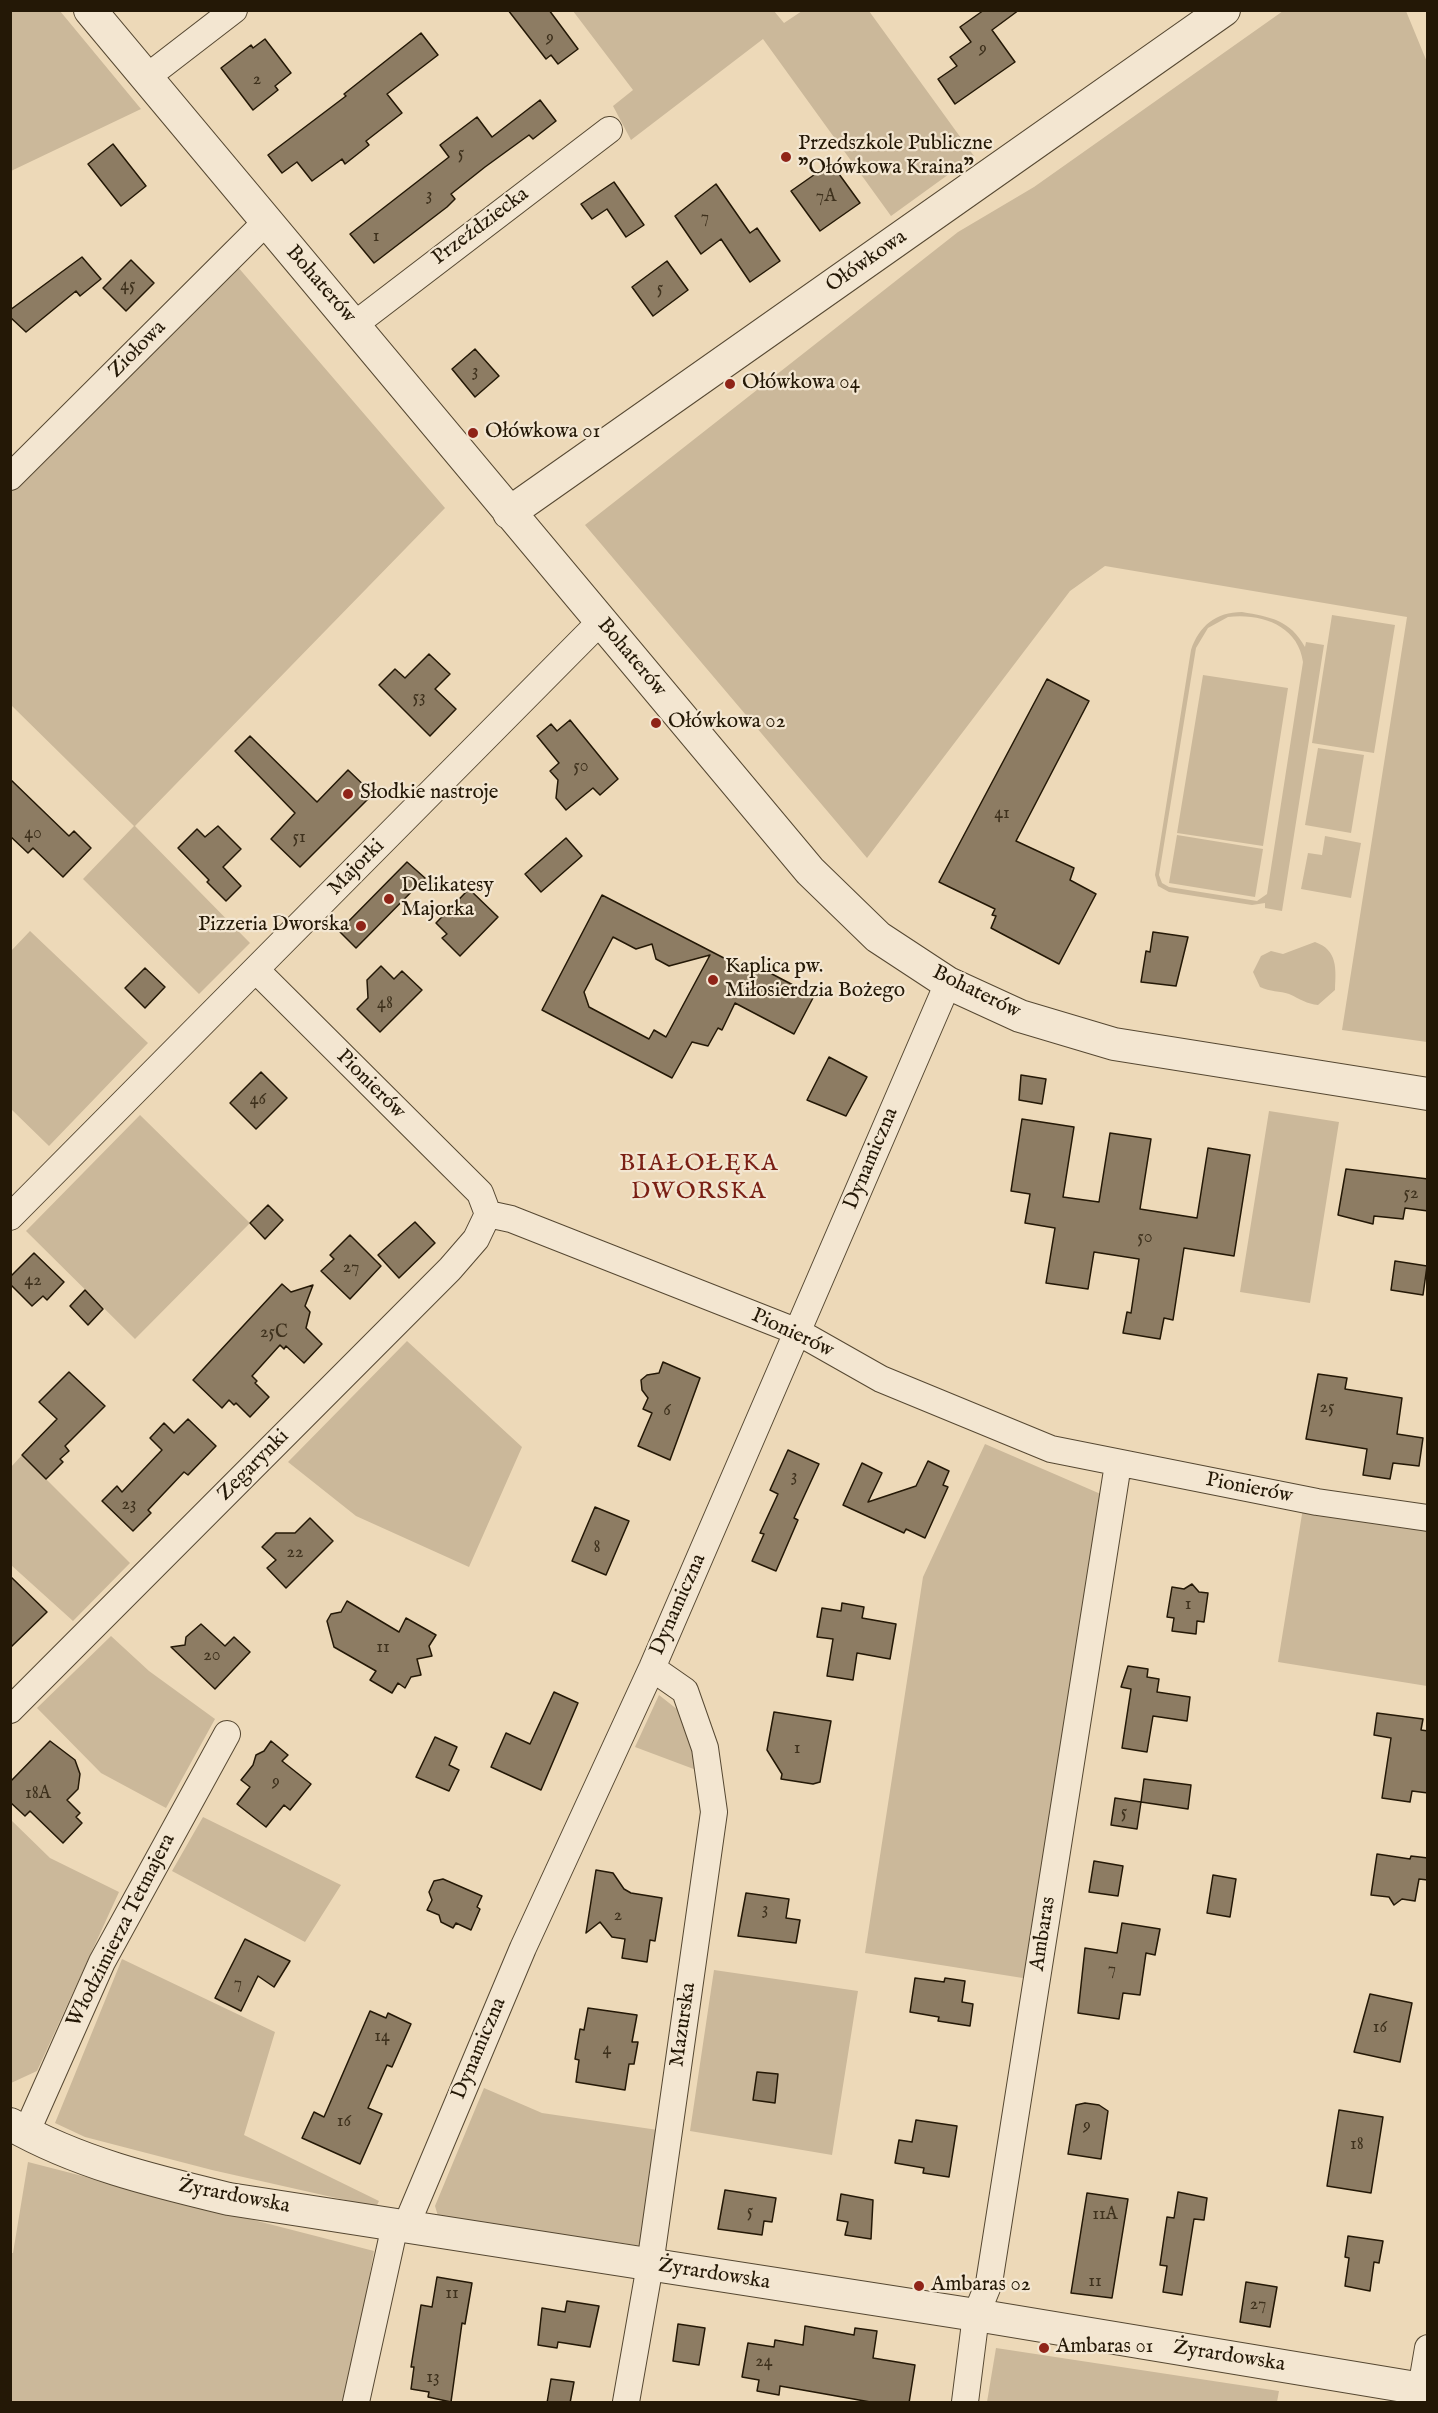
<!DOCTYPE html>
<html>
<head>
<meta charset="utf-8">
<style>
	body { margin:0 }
	#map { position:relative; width:1438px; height:2413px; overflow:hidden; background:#edd9b8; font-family:"IM FELL English",serif }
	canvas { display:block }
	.frame { position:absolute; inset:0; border:12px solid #241806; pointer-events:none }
</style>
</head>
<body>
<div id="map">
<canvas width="1438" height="2413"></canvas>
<div class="frame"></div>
</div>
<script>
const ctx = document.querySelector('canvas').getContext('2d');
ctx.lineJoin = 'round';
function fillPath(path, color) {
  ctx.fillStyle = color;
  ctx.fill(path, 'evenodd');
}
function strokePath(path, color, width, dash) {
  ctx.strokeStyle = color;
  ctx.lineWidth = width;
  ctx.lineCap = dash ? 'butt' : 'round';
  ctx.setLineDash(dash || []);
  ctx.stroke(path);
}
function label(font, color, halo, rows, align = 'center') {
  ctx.font = font + ' "IM FELL English",serif';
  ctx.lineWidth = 4.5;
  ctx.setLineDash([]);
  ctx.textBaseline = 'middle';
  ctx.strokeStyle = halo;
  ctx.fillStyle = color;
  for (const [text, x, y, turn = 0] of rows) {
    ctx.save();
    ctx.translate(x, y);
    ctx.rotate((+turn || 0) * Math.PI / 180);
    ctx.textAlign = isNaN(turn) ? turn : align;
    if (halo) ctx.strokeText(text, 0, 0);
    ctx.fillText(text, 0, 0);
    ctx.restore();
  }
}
fillPath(new Path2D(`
	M11,10L60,11L141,109L11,171Z
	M573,11H774L784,23L802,11H869L974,156L891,216L763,39L631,140L613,106L633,90Z
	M1283,11H1406L1427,62V1042L1342,1030L1407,617L1105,566L1070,591L867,858L585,525L958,232L1034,187Z
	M237,266L445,508L135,826L250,943L199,994L83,879L134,826L11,705L10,492Z
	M1242,612C1271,617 1290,620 1305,647L1306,642L1324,645L1282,911L1265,908V903L1252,905L1169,892L1158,886L1155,875L1191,650C1199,626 1216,612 1242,612ZM1228,617C1262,613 1298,626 1303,662L1267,894L1257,901L1169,887L1162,883L1159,875L1196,648L1208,628Z
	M1332,615L1395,625L1374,753L1312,743Z
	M1203,675L1288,688L1263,846L1177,833Z
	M1318,748L1364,755L1351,833L1305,825Z
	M1177,835L1263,849L1255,897L1169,883Z
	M1325,836L1361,843L1351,898L1301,889L1308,853L1322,855Z
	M30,931L148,1043L49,1146L11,1109V951Z
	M1315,942C1338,950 1336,969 1335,990L1318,1005C1307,1004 1300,999 1289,994C1280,991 1270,992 1260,987L1253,972L1261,956L1271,951L1283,954Z
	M1269,1111L1339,1122L1310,1303L1240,1292Z
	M140,1115L250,1223L135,1339L26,1231Z
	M407,1341L522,1447L469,1567L356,1516L288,1462Z
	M985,1444L1103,1495L1029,1979L865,1953L923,1577Z
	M22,1455L130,1563L73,1621L11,1565V1467Z
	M1303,1508L1427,1528V1686L1278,1662Z
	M111,1636L149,1671L215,1719L166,1808L101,1773L37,1708Z
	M659,1695L678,1710L699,1771L635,1747Z
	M203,1817L341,1885L305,1942L172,1871Z
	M10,1819L50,1858L119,1892L37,2071L11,2083Z
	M122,1959L275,2032L244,2135L379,2201L376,2207L212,2170L85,2137L55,2123Z
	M714,1970L858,1991L832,2155L690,2131Z
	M484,2088L542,2113L658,2130L641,2246L438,2216L435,2206Z
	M28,2162L374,2251L347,2402H11L10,2253H13Z
	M996,2348L1279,2391L1277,2402H987Z`), '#cbb89a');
const building = new Path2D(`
	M508,10H549L578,49L558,64L551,55L546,59Z
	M984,10H1019L992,30L1015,62L955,104L938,79L957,66L950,57L971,42L960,27Z
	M421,33L438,55L387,94L402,113L366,141L369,145L345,164L342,159L312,181L297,162L282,173L268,155L346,96L344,94Z
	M265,39L291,73L275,86L278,90L253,110L221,68L251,45L253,48Z
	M540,100L556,121L533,139L529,135L485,167L451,194L455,199L447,207L374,263L350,234L449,157L440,145L477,117L492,137Z
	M113,144L146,186L121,206L88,164Z
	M831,163L860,203L820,231L791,191Z
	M614,182L644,225L626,237L607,209L592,219L581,204Z
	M716,184L750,233L757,228L780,261L750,282L721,239L701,254L675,216Z
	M82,257L101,279L80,296L76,291L26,332L10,317V310Z
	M131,260L154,283L126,311L103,288Z
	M667,261L688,290L653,316L632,287Z
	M475,349L499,376L475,397L452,369Z
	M429,654L450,674L435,689L456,709L430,736L379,685L395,669L405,678Z
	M1047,679L1089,701L1016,841L1074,868L1070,880L1096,894L1059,964L991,928L996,916L992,915L995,909L939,882Z
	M570,720L618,779L600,795L593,788L566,810L556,798L558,780L550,771L559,763L537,736L551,724L557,731Z
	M250,736L317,802L348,770L373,794L300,867L271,839L295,813L235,751Z
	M10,779L69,836L74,831L91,848L63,877L33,848L28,853L10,836Z
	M218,826L241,849L223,867L241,886L226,901L207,882L209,880L178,848L197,829L205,837Z
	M566,838L582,856L541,892L525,874Z
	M407,862L425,878L356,948L339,931Z
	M469,889L498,917L460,956L442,938L447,934L436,923Z
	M602,895L749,971L753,964L814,996L794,1034L735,1003L722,1030L718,1028L708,1046L692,1042L672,1078L542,1010ZM613,937L636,949L652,944L656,959L669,966L710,955L666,1037L654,1030L649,1039L589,1007L584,992Z
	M1153,932L1188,937L1176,986L1141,982L1146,951L1150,952Z
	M381,966L394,979L402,971L422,990L380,1032L357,1009L368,998L367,980Z
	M145,968L165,987L145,1008L125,988Z
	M829,1057L867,1077L846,1116L807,1100Z
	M261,1072L287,1098L256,1129L230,1103Z
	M1021,1075L1046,1079L1042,1104L1019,1100Z
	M1022,1119L1074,1127L1063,1197L1099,1202L1110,1133L1151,1139L1140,1209L1197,1218L1208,1148L1250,1155L1234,1256L1184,1248L1173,1320L1164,1318L1160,1339L1123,1333L1127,1312L1131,1313L1139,1259L1094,1252L1088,1289L1046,1283L1055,1228L1025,1223L1030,1194L1011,1191Z
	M1346,1169L1428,1179V1211L1405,1208L1403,1219L1374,1216L1373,1224L1338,1215Z
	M268,1205L283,1220L265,1239L250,1223Z
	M415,1222L435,1243L399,1278L378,1255Z
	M350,1235L381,1266L350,1299L321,1271L334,1259L330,1255Z
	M34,1253L64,1282L47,1300L43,1296L32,1306L10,1284V1277Z
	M1395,1261L1427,1266L1423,1295L1391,1290Z
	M282,1284L291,1292L313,1285L305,1306L310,1312L306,1328L322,1344L304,1363L286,1346L284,1349L280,1345L252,1376L257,1381L255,1383L269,1397L250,1417L236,1403L234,1405L229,1400L222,1408L193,1380Z
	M85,1290L103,1309L88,1325L70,1306Z
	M663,1362L700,1378L670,1460L638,1446L652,1413L643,1409L648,1398L642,1390L641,1380L647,1375L659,1373Z
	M69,1372L105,1406L65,1446L69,1451L60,1459L63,1462L46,1479L22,1455L57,1419L39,1402Z
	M1318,1374L1347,1378L1345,1389L1402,1398L1397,1434L1423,1438L1419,1466L1393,1463L1390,1479L1363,1475L1367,1449L1306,1439Z
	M188,1419L216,1446L188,1475L184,1472L148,1510L151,1513L133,1531L102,1501L117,1486L122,1492L162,1450L150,1438L164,1423L174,1433Z
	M788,1450L819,1464L794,1518L798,1520L776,1571L752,1561L764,1534L760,1533L778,1494L770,1490Z
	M928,1461L949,1471L943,1485L948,1487L925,1538L906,1529L904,1533L843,1505L862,1463L882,1473L868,1502L916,1486Z
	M595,1507L629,1521L606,1575L572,1561Z
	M310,1518L333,1541L286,1588L267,1568L276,1560L262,1547L276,1533H295Z
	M10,1576L47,1612L10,1648Z
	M1192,1584L1199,1592L1208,1593L1204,1622L1197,1621L1196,1634L1172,1631L1174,1618L1167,1617L1172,1587L1184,1589Z
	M347,1601L399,1632L406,1618L436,1635L429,1646L432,1656L417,1659L421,1675L411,1677L405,1688L398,1683L392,1693L370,1680L376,1671L334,1647L327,1621L331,1614L341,1612Z
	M842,1603L864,1607L862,1618L896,1624L890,1659L857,1653L853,1680L827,1676L833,1639L817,1637L822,1608L841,1611Z
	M201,1624L225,1646L234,1637L250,1652L215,1689L171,1647L185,1645L186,1637Z
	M1128,1666L1148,1669L1147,1677L1159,1679L1157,1692L1190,1697L1187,1721L1153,1716L1147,1752L1122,1748L1131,1689L1121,1687Z
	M554,1692L578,1703L541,1790L491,1767L506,1733L530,1744Z
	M774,1712L831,1721L820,1782L813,1784L781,1779L782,1774L767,1750Z
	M1377,1713L1423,1719L1421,1730L1428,1731V1793L1412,1791L1410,1802L1382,1798L1391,1738L1374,1735Z
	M435,1737L457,1747L449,1765L459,1770L449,1791L416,1777Z
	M50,1741L75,1760L80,1774L78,1789L67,1800L80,1813L76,1817L82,1823L63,1843L30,1811L25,1816L10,1802V1782Z
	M271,1741L288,1755L282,1761L311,1784L290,1810L284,1805L266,1827L237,1804L250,1787L241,1780L253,1765L256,1755L264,1751Z
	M1144,1779L1191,1785L1188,1809L1141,1802Z
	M1115,1798L1141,1802L1137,1829L1111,1825Z
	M1377,1854L1410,1859L1411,1856L1428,1858V1880L1419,1879L1415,1901L1402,1899L1394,1905L1389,1897L1371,1895Z
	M1094,1861L1123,1866L1118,1896L1089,1892Z
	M596,1870L613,1873L624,1889L631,1893L662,1898L655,1941L650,1940L647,1962L622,1958L625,1939L612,1937L600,1922L586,1933Z
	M1213,1875L1236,1879L1230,1917L1207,1913Z
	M443,1879L482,1896L477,1907L480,1909L471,1930L456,1923L453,1928L441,1922L439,1915L427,1910L432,1900L429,1892L434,1881Z
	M746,1893L789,1899L786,1918L800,1920L796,1943L738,1936Z
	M1122,1923L1160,1929L1155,1955L1146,1953L1140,1995L1123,1993L1119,2019L1078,2013L1085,1948L1117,1953Z
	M245,1939L290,1961L274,1987L258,1976L241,2011L215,1998Z
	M915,1978L944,1982L945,1978L965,1981L962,2002L973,2004L970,2026L938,2021L939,2017L910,2012Z
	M1370,1994L1412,2003L1400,2062L1354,2052Z
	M588,2008L637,2015L632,2042H638L634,2064H629L625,2090L576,2082L579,2060L575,2059L580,2029L584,2030Z
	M370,2011L386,2018L388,2013L411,2024L392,2067L387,2065L368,2108L382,2114L360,2164L302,2138L314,2112L324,2117Z
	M757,2072L778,2074L775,2103L753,2100Z
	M1085,2103L1099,2105L1108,2111L1101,2159L1068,2154L1076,2105Z
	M1339,2110L1383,2117L1371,2193L1327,2186Z
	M916,2120L957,2126L949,2177L923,2173L924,2168L895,2163L899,2140L912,2142Z
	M725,2190L776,2198L772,2222L764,2221L762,2235L718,2229Z
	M1178,2192L1207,2198L1204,2220L1194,2219L1182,2295L1163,2292L1167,2266L1160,2265L1167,2217L1174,2218Z
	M1087,2193L1128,2199L1112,2298L1071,2293Z
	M841,2194L873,2200L871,2239L845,2235L848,2222L837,2220Z
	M1348,2236L1383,2241L1379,2263L1374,2262L1370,2291L1345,2286L1349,2258L1345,2257Z
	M437,2277L472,2283L465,2324L462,2323L451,2402L428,2397L429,2392L411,2389L414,2367H411L421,2305L432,2307Z
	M1246,2282L1277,2287L1270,2327L1240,2322Z
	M567,2301L599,2306L590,2347L558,2342L557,2348L538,2345L542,2308L565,2312Z
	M678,2324L705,2328L699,2365L673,2361Z
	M805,2326L854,2335L855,2328L877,2331L873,2358L915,2365L909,2403H876L780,2386L779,2395L757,2391L759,2380L742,2377L748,2343L774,2347L775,2340L803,2345Z
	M551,2379L574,2382L570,2403H547Z`);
fillPath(building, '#8d7c63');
strokePath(building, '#241806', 1.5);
const minor = new Path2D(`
	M147,77L234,10
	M354,325L609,130
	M10,477L266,222
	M256,970L480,1193L488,1214
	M488,1214L511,1219L798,1332L881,1379L1051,1449L1317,1502L1428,1518
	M10,1217L601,621
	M10,1710L450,1269L476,1239L488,1214
	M26,2133L102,1962L227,1734
	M406,2226L523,1948L652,1668L948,983
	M1421,2389L1428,2348
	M356,2402L395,2225
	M626,2402L650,2265L714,1812L705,1748L685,1691L652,1668
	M965,2402L976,2315L989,2283L1118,1464`);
const tertiary = new Path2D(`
	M90,10L810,871L878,937L948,983L1020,1016L1114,1044L1428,1094
	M509,513L1224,10
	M10,2124C78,2163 154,2181 229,2199L976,2315L1428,2390`);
strokePath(minor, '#564832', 28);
strokePath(tertiary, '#564832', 34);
strokePath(minor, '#f3e6d1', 26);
strokePath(tertiary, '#f3e6d1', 32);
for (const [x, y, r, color] of [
	[786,157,6,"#8f2418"],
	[730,384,6,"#8f2418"],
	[473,433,6,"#8f2418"],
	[656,723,6,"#8f2418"],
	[348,794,6,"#8f2418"],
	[389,899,6,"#8f2418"],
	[361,926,6,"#8f2418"],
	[713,980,6,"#8f2418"],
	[919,2286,6,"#8f2418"],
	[1044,2348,6,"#8f2418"]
]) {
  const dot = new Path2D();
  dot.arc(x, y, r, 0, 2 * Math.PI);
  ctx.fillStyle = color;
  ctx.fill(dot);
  strokePath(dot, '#f3e6d1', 2);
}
label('18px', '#3e311d', null, [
	["9",550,38],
	["9",983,49],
	["2",257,80],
	["5",461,154],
	["3",429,196],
	["7A",826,197],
	["7",705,218],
	["1",376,237],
	["45",128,286],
	["5",660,289],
	["3",475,372],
	["53",419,698],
	["50",581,767],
	["41",1002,814],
	["40",33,834],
	["51",299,838],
	["48",385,1004],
	["46",258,1100],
	["52",1411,1194],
	["50",1145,1238],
	["27",351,1268],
	["42",33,1281],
	["25C",274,1333],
	["25",1327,1408],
	["6",667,1411],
	["3",794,1477],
	["23",129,1505],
	["8",597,1548],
	["22",295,1553],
	["1",1188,1605],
	["11",383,1648],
	["20",212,1656],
	["1",797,1749],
	["9",276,1782],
	["18A",38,1794],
	["5",1124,1813],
	["3",765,1910],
	["2",618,1916],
	["7",1112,1970],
	["7",238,1984],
	["16",1380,2028],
	["14",382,2037],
	["4",607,2050],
	["16",344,2122],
	["9",1087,2126],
	["18",1357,2145],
	["5",750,2212],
	["11A",1105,2215],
	["11",1095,2282],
	["11",452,2294],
	["27",1258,2305],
	["24",764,2362],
	["13",433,2378]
]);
label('21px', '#241806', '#f3e6d1', [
	["Przedszkole Publiczne",798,145],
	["\"Ołówkowa Kraina\"",798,169],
	["Ołówkowa 04",742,384],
	["Ołówkowa 01",485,433],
	["Ołówkowa 02",668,723],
	["Słodkie nastroje",360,794],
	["Delikatesy",401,887],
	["Majorka",401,911],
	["Pizzeria Dworska",349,926,"right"],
	["Kaplica pw.",725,968],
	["Miłosierdzia Bożego",725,992],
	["Ambaras 02",931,2286],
	["Ambaras 01",1056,2348]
], 'left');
label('21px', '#241806', '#f3e6d1', [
	["Przeździecka",481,227,-37],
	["Ołówkowa",867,262,-35],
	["Bohaterów",320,285,49],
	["Ziołowa",138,350,-45],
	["Bohaterów",631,658,50],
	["Majorki",357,868,-45],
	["Bohaterów",976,993,26],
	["Pionierów",370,1085,45],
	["Dynamiczna",872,1159,-67],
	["Pionierów",792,1334,25],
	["Zegarynki",254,1466,-45],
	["Pionierów",1249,1489,11],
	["Dynamiczna",679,1605,-66],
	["Włodzimierza Tetmajera",122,1931,-63],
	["Ambaras",1044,1934,-81],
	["Mazurska",684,2025,-82],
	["Dynamiczna",480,2049,-67],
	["Żyrardowska",234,2197,11],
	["Żyrardowska",714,2275,9],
	["Żyrardowska",1229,2357,9]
]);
ctx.letterSpacing = '1.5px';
label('24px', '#7a1f14', '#f3e6d1', [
	["BIAŁOŁĘKA",699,1165],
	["DWORSKA",699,1193]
]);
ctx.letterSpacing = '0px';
</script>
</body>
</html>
